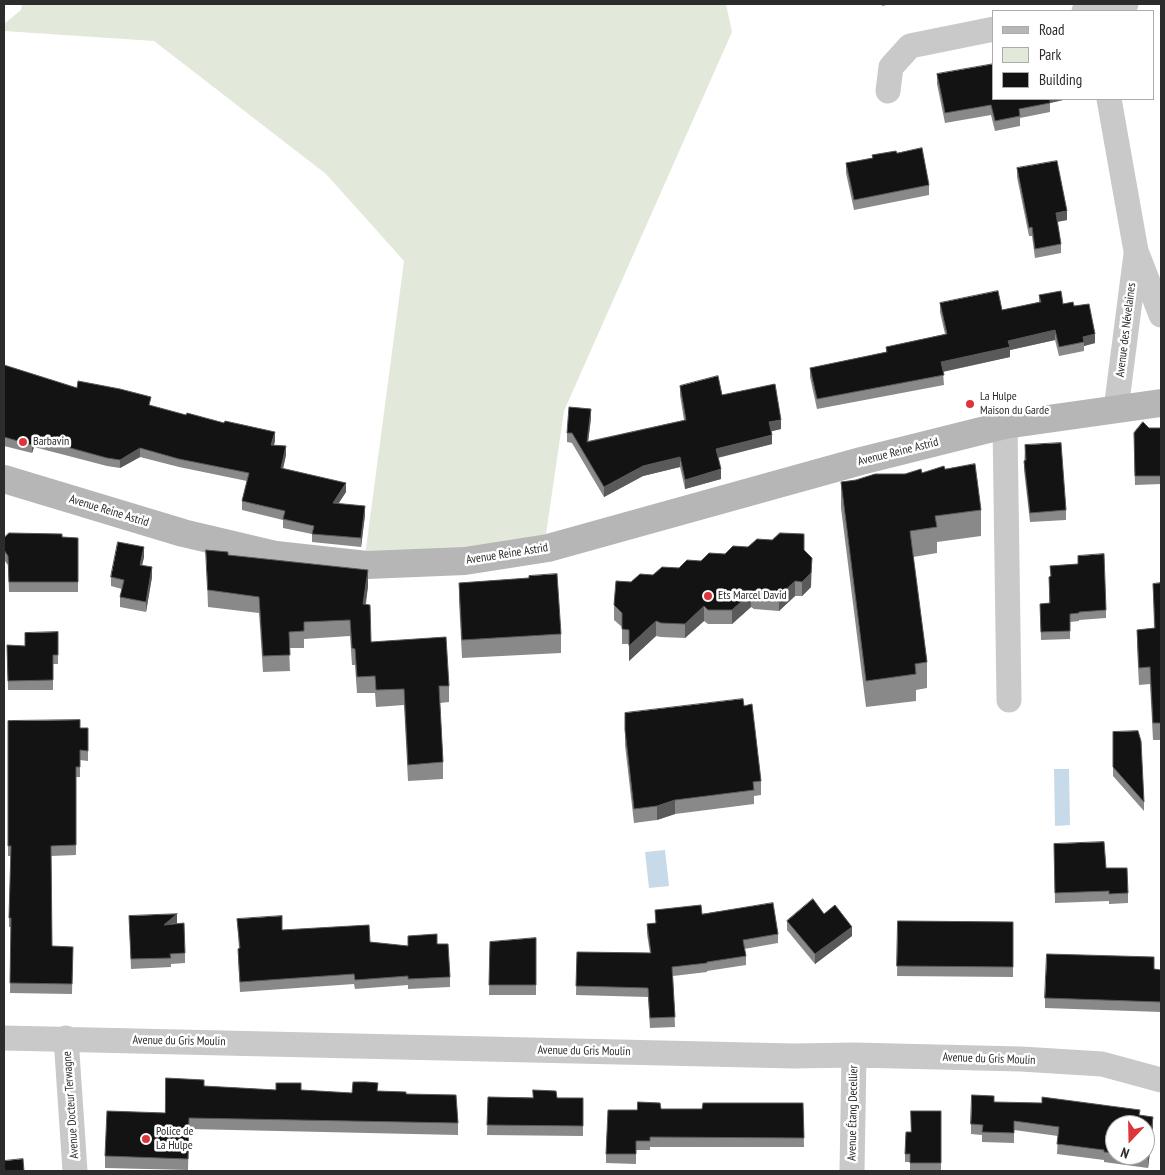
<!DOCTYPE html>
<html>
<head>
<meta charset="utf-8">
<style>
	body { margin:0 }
	#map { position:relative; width:1165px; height:1175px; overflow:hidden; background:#fff; font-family:"PT Sans Narrow",sans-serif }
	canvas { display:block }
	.frame { position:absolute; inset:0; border:5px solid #2c2c2c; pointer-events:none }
	.legend { position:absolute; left:992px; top:10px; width:162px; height:90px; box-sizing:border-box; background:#fff; border:1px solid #ababab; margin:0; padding:6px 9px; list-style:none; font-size:15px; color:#2c2c2c }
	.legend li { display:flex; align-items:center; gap:10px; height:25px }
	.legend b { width:25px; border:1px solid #ababab }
	.north { position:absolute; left:1105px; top:1115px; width:50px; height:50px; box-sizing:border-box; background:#fff; border:1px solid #ababab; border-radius:50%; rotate:201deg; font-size:14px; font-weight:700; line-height:20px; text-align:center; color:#2c2c2c }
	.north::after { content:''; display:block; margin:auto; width:18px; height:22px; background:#dc353a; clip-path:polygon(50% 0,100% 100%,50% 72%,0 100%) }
</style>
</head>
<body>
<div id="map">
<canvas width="1165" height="1175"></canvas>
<div class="frame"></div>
<ul class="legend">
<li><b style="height:6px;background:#b6b6b6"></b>Road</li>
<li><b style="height:14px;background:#e2e9da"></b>Park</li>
<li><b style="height:14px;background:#131313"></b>Building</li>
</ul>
<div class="north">N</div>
</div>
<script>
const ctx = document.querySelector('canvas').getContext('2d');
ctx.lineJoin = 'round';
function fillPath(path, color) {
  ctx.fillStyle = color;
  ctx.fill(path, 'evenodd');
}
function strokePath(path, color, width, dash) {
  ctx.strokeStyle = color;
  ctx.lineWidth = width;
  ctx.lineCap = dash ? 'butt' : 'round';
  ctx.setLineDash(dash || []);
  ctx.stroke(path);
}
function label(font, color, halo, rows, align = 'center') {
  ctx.font = font + ' "PT Sans Narrow",sans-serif';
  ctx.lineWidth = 5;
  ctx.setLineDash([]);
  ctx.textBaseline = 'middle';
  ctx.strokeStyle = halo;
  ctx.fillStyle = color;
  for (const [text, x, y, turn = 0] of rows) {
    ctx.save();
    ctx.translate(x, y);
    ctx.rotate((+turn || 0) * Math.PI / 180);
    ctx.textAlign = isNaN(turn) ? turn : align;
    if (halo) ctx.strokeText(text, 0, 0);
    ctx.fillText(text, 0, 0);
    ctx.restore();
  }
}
fillPath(new Path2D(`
	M22,4H726L732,32L564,411L545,541L365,556L404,261L326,174L154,41L4,31V24L21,10Z`), '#e2e9da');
fillPath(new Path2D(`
	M1054,769H1069L1070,825L1055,826Z
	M665,850L669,886L649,888L645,852Z`), '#c7dae9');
strokePath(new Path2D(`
	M1084,11L1126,4
	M888,91L891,67L910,46L994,29
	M1109,99L1136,251L1161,315
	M1116,409L1136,254
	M1005,425L1009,700
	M4,1038L794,1056L854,1055L1021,1059L1102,1064L1161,1080
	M66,1038L75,1171
	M852,1171L854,1055`), '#c9c9c9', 25);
strokePath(new Path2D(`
	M4,479L183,533L276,555L367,565L465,561L548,548L861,461L1005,425L1161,403`), '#b6b6b6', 28);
fillPath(new Path2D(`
	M882,4H891L882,6Z
	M937,74L1063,99V100L1050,103V112L1020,118V126L995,131L991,115L945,123L937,84Z
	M897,153L929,185V195L854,210L846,173V163L872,158V155Z
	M1017,168L1067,220L1057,222L1061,244V253L1035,258L1032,236H1029L1017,177Z
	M1039,295L1063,304L1074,306L1095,343L1084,346V351L1059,356L1055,340L1010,350V357L943,372L944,385L817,409L810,377V368L886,352V347L945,334L940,312V303L1002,310L1039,302Z
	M4,365L77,388L151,406L275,441L274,445L286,455L283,469L346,492L338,504L365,515L361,547L312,542V534L283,528V520L242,510V501L247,481L179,467L140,457L120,468L107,466L34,447L32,453L4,446Z
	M680,386L722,395L781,429L771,431L772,444L718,458L721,479L685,489L680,467L643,476L604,497L572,443L567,442V433L591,418L588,441L684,420L680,395Z
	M1149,428H1161V484L1135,485L1134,442Z
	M1025,445L1066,510V520L1030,522L1024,470Z
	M945,469L981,510V536L937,542V553L913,557L927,662V688L916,690V701L866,707L841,508V482L922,473Z
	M62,537L78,538V592H9L8,565L4,560V538Z
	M206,550L228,555L368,586L366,604L371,642L449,686V702L440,703L443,762V779L408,781L404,705L376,707L375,693H357L355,665H352L350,636L304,639V648H289L290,671L263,672L259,613L208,607Z
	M804,550L811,587L802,596H795L779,611L754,609L751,607L732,624H708L704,621L685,638L661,637L656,636L629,661V644H622V627L614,620V605L631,582L725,554Z
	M1078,556L1106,610V618L1079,620V621L1070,622V639L1041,640L1040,604L1049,603V577H1051L1050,566L1078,564Z
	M144,557L142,565L152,577L146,612L120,607V597L122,589L111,586V577Z
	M529,578L561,634V653L462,658L459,601V583Z
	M1161,583V740H1153L1150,684L1139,685L1137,647V630L1154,628L1153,584Z
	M58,632V664H53V690H8L7,645L25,646Z
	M744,706L761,781V795L754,796V804L675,814L657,820L634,823L625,745V713Z
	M8,721L80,728H88V761L80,760V777H76V855L51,856L52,946L73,947L72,994L10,993L11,927H9V918L11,856H8Z
	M1113,732L1144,802V811L1113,776Z
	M1054,844L1106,868L1128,893V903L1109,904V901L1055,903Z
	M655,910L702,914L778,934V943L744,949L746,956V965L707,971V972L673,976L675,1027L650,1028L648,997L576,995L577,952L650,953L647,934V924L656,923Z
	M824,914L852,936L815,964L787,930V921Z
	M129,916L177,923L185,953V963L171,964V967L131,969Z
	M237,919L282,930L370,942L408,946L437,944L450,977V987L408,989V985L355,989L354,984L240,992L238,958V949L239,948Z
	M898,921L1013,922V977L897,976Z
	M536,938V995H489L490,942Z
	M1154,969L1161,970V1012L1045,1008V998Z
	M204,1086L276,1090H301L352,1093L378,1091L406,1094L458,1123V1135L189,1129L188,1170L105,1168V1156Z
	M488,1097L583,1098V1136L487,1135Z
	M994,1102L1140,1115L1153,1127L1148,1168L1104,1162V1160L1057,1154L1058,1136L1014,1130V1143L982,1142V1135L971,1134V1124ZM1115,1125L1145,1155H1115Z
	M803,1103L804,1147H650V1150H636V1164L606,1163V1154L661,1109H702Z
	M941,1111V1171H910V1162H905V1154L911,1132Z`), '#898989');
fillPath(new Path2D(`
	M1049,99H1063V100L1050,103Z
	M1067,211V220L1056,222V213Z
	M1055,330V340L1010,350V357L941,372V362L1008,341Z
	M1095,334V343L1084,346V342L1083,337Z
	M591,409V418L587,451V442Z
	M781,420V429L769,432V422Z
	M275,432V441L271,454V445Z
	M772,435V444L716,458V449Z
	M34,438V447L32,453V445Z
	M286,446V455L281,477V468Z
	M140,448V457L120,468V460Z
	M680,457V467L643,476L604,497V487L643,466Z
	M721,469V479L685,489V480Z
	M346,483V492L333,512V503Z
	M365,506V515L361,547V538Z
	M144,547V557L140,574V565Z
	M812,558L811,587L802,596V582Z
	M152,567V577L146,612V602Z
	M368,570V586L363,620V604Z
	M795,581V596L779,611V596Z
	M751,593V607L732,624V610Z
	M704,606V621L685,638V624Z
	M656,621V636L629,661V646Z
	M675,800V814L657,820V806Z
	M177,914V923L164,925Z
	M852,927V936L815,964V954Z
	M1153,1117V1127L1148,1168V1158Z`), '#5a5a5a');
const building = new Path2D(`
	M994,64V99H1050V103L1019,109L1020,116L995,121L991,105L945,113L937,74Z
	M922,148L929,185L854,200L846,163L873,158L872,155L896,151L897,153Z
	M1057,161L1067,211L1056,213L1061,244L1035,249L1032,227L1029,228L1017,168Z
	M998,291L1002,310L1041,302L1039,295L1061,291L1063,304L1073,302L1074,306L1089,304L1095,334L1083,337L1084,342L1059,347L1055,330L1008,341L1010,347L941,362L944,375L817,399L810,368L887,352L886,347L947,334L940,303Z
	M4,365L77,388L78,381L120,389L151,397L149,405L186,415L187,413L224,423L225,421L275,432L271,445L286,446L281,468L346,483L333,503L365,506L361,538L312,534L314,526L283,519L285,511L242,501L249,473L179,459L140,448L120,460L107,458L34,438L32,445L4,437Z
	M718,376L722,395L775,384L781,420L769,422L772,435L716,449L721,469L685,480L680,457L643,466L604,487L572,433H567L569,407L591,409L587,442L686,420L680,386Z
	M1143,422L1149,428H1161V476H1135L1134,433Z
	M1061,443L1066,510L1030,513L1024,461L1026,460L1025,445Z
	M975,464L981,510L935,516L937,527L910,531L927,662L915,664L916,674L866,681L841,482L856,480L875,474H905L921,469L922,473L944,466L945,469Z
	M9,533L62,534V537L78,538V582H9L8,556L4,550V538Z
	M780,533L804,534V550L812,558L811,573L802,582L795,581L779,596L754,595L751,593L732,610H708L704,606L685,624L661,623L656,621L629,646V630L622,629V613L614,605L616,581L631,582L640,574L653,575L662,567L679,568L687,560L701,561L709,553L725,554L733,546L748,547L757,539L772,540Z
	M118,542L144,547L140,565L152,567L146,602L120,597L124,580L111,577Z
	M206,550L228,552V555L368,570L363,604L370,605L371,642L446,637L449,686H439L443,762L408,765L404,689L376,690L375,676L357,677L355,649L352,648L350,620L304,622V631L289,632L290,655L263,656L259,597L208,590Z
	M1104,554L1106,610L1079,612V613L1070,614V631L1041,632L1040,604L1050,603L1049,577L1051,576L1050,566L1078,564V556Z
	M557,574L561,634L462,640L459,583L529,578V576Z
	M1161,583V723H1153L1150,667L1139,668L1137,630L1155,628L1153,584Z
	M58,632V655H53V680L8,681L7,645L25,646V633Z
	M743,699L744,706L752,704L761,781L753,782L754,790L675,800L657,806L634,809L625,730V713Z
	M80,720V728H88V751L80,750V767H76V845L51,846L52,946L73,947L72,984L10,983L11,918H9L11,846H8V721Z
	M1138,731L1141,741L1144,802L1113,767V732Z
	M1104,842L1106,868H1127L1128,893L1109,894V891L1055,893L1054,844Z
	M813,899L824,914L835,905L852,927L815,954L787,921Z
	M773,903L778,934L743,940L746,956L707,962V963L672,967L675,1017L650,1018L648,988L576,986L577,952L651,953L647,924L656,923L655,910L701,905L702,914Z
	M177,914L164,925L184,923L185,953L170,954L171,958L131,959L129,916Z
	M282,916V930L369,925L370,942L408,946V936L437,934V944H448L450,977L408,979V976L355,980L354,974L240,982L238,949L240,948L237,919Z
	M898,921L1013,922V967L897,966Z
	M536,938V985H489L490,942Z
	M1047,954L1154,957V969L1161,970V1002L1045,998Z
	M166,1078L204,1080V1086L276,1090V1083H301V1090L352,1093L353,1082H366L378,1083L377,1091L406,1092V1094L456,1095L458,1123L189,1118L188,1159L105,1156L107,1111L165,1113Z
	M533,1090L556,1091L557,1098H583V1126L487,1125L488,1097L533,1098Z
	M972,1095L994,1096V1102L1042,1103V1097L1140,1110L1139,1115L1153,1117L1148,1158L1126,1155H1145V1125H1115V1153L1104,1152V1150L1057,1144L1059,1127L1014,1121V1133L982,1132L983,1125L971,1124Z
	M638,1102L660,1103L661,1109H702L703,1103H803L804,1138L650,1137V1141H636V1154H606L608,1110H637Z
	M911,1111H941V1163H910V1154H905L906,1132H911Z
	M23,1159L24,1171H4V1161Z`);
fillPath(building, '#131313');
strokePath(building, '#5a5a5a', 1);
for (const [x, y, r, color] of [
	[970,404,5,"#dc353a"],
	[23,442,5,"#dc353a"],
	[708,596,5,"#dc353a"],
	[146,1139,5,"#dc353a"]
]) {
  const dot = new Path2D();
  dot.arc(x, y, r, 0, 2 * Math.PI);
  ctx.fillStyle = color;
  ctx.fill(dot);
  strokePath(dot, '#fff', 2);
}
label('12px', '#2c2c2c', '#fff', [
	["Avenue des Névelaines",1126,330,-83],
	["Avenue Reine Astrid",898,452,-14],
	["Avenue Reine Astrid",109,511,17],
	["Avenue Reine Astrid",507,554,-9],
	["Avenue du Gris Moulin",179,1041,1],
	["Avenue du Gris Moulin",584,1051,1],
	["Avenue du Gris Moulin",989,1059,2],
	["Avenue Docteur Terwagne",71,1105,-94],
	["Avenue Étang Decellier",853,1113,-89]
]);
label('12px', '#2c2c2c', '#fff', [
	["La Hulpe",980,397],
	["Maison du Garde",980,411],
	["Barbavin",33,442],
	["Ets Marcel David",718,596],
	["Police de",156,1132],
	["La Hulpe",156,1146]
], 'left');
</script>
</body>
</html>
